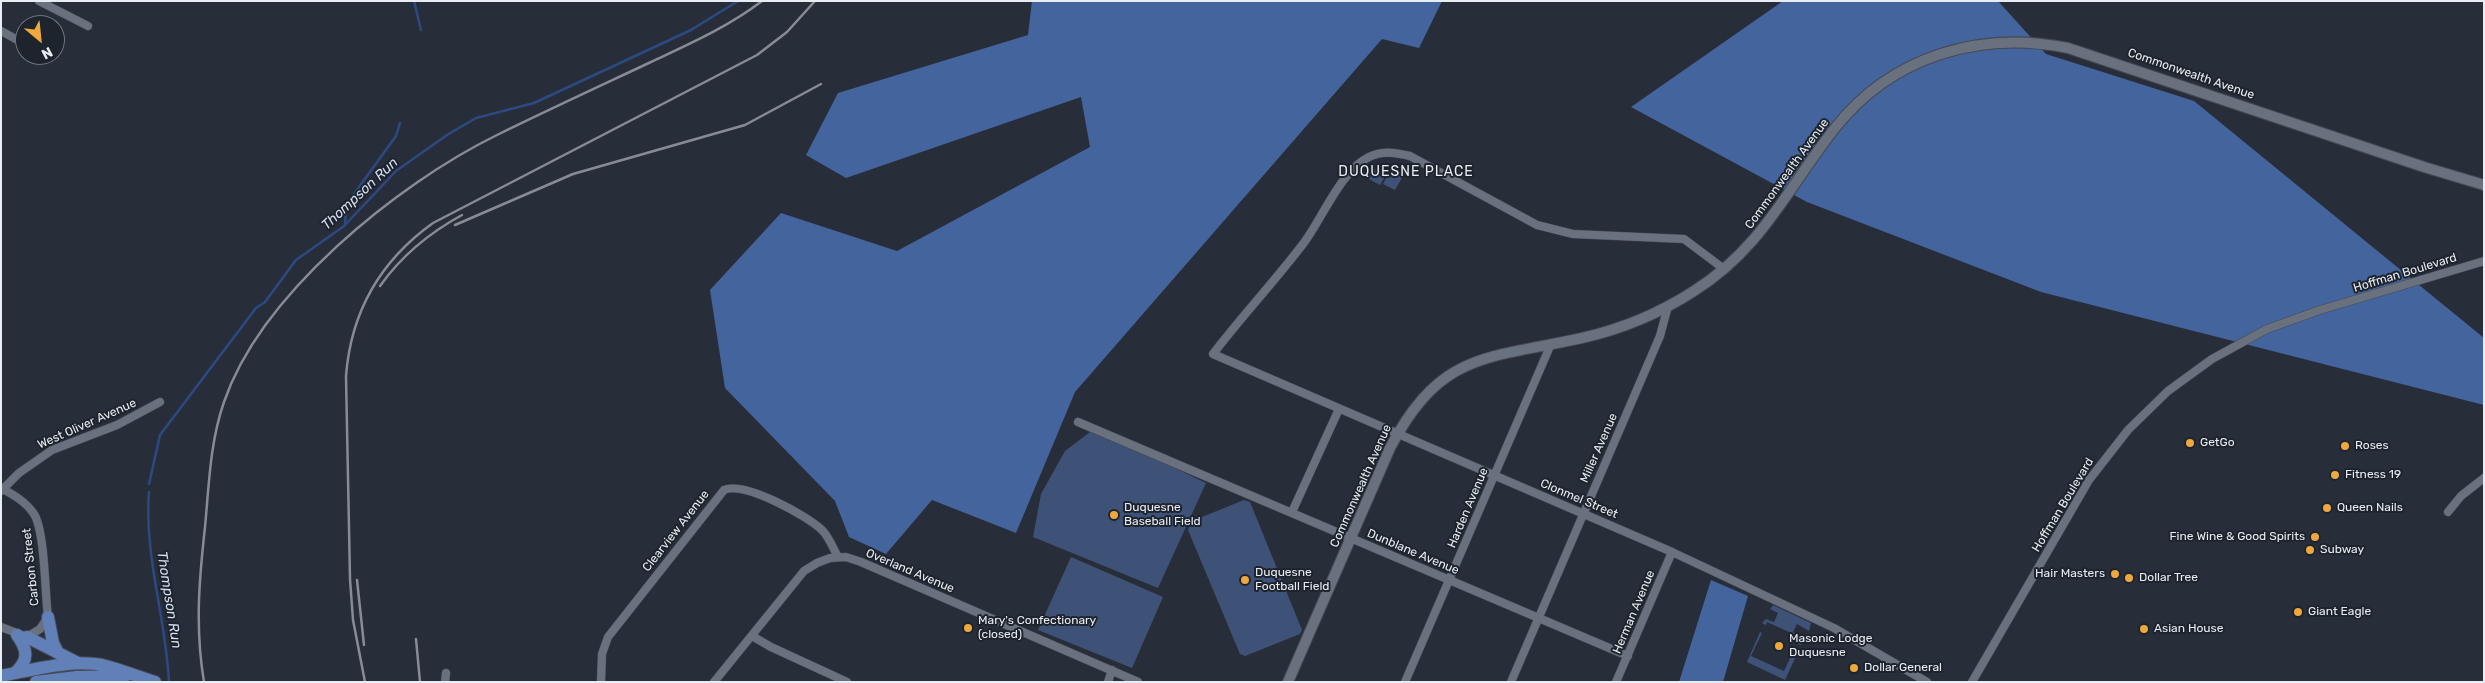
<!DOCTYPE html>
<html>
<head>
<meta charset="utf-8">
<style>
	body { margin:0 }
	#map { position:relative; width:2485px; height:683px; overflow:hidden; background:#282e39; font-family:Rubik,sans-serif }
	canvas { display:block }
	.frame { position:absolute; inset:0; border:2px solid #e8ecf3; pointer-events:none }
	.north { position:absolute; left:15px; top:15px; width:50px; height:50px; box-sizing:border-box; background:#1e242e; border:1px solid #6f747d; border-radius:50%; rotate:152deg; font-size:14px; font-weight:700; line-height:20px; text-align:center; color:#e8ecf3 }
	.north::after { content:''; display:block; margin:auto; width:18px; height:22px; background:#eea83c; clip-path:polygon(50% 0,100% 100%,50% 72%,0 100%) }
</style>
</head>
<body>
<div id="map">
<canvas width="2485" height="683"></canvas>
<div class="frame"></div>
<div class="north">N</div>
</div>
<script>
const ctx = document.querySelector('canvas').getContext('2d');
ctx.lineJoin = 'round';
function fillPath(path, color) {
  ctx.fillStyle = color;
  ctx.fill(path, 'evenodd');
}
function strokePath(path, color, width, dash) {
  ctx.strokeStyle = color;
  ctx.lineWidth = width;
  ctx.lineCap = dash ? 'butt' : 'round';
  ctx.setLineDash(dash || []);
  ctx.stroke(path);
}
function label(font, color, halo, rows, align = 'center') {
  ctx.font = font + ' Rubik,sans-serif';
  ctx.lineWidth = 4;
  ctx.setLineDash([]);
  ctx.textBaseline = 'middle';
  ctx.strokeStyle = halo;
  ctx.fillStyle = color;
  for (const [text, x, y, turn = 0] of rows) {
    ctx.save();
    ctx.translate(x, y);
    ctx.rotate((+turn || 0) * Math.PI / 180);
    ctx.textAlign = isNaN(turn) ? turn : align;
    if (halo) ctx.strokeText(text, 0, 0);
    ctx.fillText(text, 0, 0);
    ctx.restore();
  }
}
fillPath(new Path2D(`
	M1381,168L1388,171L1380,185L1367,178L1371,170Z
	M1391,169L1403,176L1395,190L1383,184Z
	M1090,432L1158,460L1206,483L1158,588L1033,537L1041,494L1065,451Z
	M1244,500L1250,502L1302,630L1300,634L1245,656L1240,654L1188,530L1192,521Z
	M1071,557L1163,597L1132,668L1038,630Z
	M1773,605L1811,623L1809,631L1797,624L1793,632L1804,638L1801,645L1797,644L1800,637L1767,622L1766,625L1762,623L1766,619L1774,622L1778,613L1770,609Z
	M1760,632L1762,633L1751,656L1784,671L1793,652L1797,654L1785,680L1747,662Z`), '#3e5278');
fillPath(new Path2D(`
	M1032,1H1442L1419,48L1382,39L1075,392L1016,533L932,500L886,554L849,537L835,501L725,388L710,290L781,213L897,251L1090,147L1081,97L846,178L806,155L838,93L1028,35Z
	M1783,1H1998L2046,54L2194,101L2484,338V405L2041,292L1807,202L1631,107Z
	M1711,580L1748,596L1723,682H1679Z`), '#44649e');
strokePath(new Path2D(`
	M414,1L421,30
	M345,225L346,205L396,136L400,123
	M149,484L160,435L256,308L265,302L296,260L344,226L396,171L447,135L476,118L534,103L691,30L738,1
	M149,492C144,556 166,618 169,682`), '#2c4a81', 2.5);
const minor = new Path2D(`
	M39,1L88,26
	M1,31L25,44
	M1724,269L1684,239L1573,234L1537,225L1410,156C1397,153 1382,150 1369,157C1341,170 1321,221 1303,244C1274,282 1242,316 1213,354L1672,552L1834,628L1927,682
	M1078,422L1628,656
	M1,488C14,495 26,502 34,514C45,531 45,595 48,617L40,629L27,637L1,627
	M1,491L19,473L52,450L117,425L160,402
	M1292,512L1339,409
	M2448,512L2461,496L2484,478
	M752,636L771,647L847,682
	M445,682L446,673
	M601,682L602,654L608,637L724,490C744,481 806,515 822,530C829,537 833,548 838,557
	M714,682L804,571L817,563L830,558L846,557L861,562L1138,682
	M1108,682L1112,670
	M1405,682L1551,344
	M1511,682L1660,336L1668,306
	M1616,682L1672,552
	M1972,682L2089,480L2128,430L2168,391L2212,359L2267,329L2320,310L2484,261`);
const tertiary = new Path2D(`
	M1288,682L1390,448C1441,351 1487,359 1582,338C1622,329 1660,313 1694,291C1762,248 1787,189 1835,128C1892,56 1980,30 2068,48L2424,167L2484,185`);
const primary = new Path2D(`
	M48,617L53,643L58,653
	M27,637L78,663
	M15,673C29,660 28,650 17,635
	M1,676C33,670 74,658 106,666C122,670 138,677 155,682
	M36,682L77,677L125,676`);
strokePath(minor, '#454953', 9);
strokePath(tertiary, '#454953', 12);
strokePath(primary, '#454953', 14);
strokePath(minor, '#6a717e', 8);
strokePath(tertiary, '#6a717e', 10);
strokePath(primary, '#6280b8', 12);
strokePath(new Path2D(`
	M455,225L573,174L745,125L821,84
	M380,286C402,255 429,233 462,215
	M357,580L364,645
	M416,639L420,682
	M204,682C195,628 199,581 205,527C209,485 210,442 224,402C261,294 397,184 497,135C548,110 600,86 651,62C689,44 728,27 762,1
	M365,682L353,620L350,579L346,376C351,311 380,261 433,223L757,55L787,32L815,1`), '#868b94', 2.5);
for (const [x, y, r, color] of [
	[2190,443,5,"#eea83c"],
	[2345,446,5,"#eea83c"],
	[2335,475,5,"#eea83c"],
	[2327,508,5,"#eea83c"],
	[1114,515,5,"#eea83c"],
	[2315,537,5,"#eea83c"],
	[2310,550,5,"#eea83c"],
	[2115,574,5,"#eea83c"],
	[2129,578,5,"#eea83c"],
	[1245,580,5,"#eea83c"],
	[2298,612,5,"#eea83c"],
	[968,628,5,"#eea83c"],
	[2144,629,5,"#eea83c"],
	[1779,646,5,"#eea83c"],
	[1854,668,5,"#eea83c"]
]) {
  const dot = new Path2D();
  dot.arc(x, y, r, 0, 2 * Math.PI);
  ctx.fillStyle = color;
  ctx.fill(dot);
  strokePath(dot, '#1e242e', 2);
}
label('12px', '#e8ecf3', '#1e242e', [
	["Commonwealth Avenue",2191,74,19],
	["Commonwealth Avenue",1787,174,-54],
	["Hoffman Boulevard",2405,273,-17],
	["West Oliver Avenue",87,424,-24],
	["Miller Avenue",1599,448,-66],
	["Commonwealth Avenue",1361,486,-66],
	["Clonmel Street",1579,499,23],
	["Hoffman Boulevard",2063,505,-59],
	["Harden Avenue",1468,508,-67],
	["Clearview Avenue",676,531,-52],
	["Dunblane Avenue",1413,552,23],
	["Carbon Street",31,567,-96],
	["Overland Avenue",910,571,23],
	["Herman Avenue",1634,612,-67]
]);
label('12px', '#e8ecf3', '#1e242e', [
	["GetGo",2200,443],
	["Roses",2355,446],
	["Fitness 19",2345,475],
	["Duquesne",1124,508],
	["Baseball Field",1124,522],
	["Queen Nails",2337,508],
	["Fine Wine & Good Spirits",2305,537,"right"],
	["Subway",2320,550],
	["Duquesne",1255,573],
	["Football Field",1255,587],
	["Hair Masters",2105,574,"right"],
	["Dollar Tree",2139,578],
	["Giant Eagle",2308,612],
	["Mary's Confectionary",978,621],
	["(closed)",978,635],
	["Asian House",2154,629],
	["Masonic Lodge",1789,639],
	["Duquesne",1789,653],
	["Dollar General",1864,668]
], 'left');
ctx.letterSpacing = '1px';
label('14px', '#e8ecf3', '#1e242e', [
	["DUQUESNE PLACE",1406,172]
]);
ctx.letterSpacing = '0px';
label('italic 14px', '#d5dff1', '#1e242e', [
	["Thompson Run",360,194,-43],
	["Thompson Run",169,600,81]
]);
</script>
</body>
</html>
